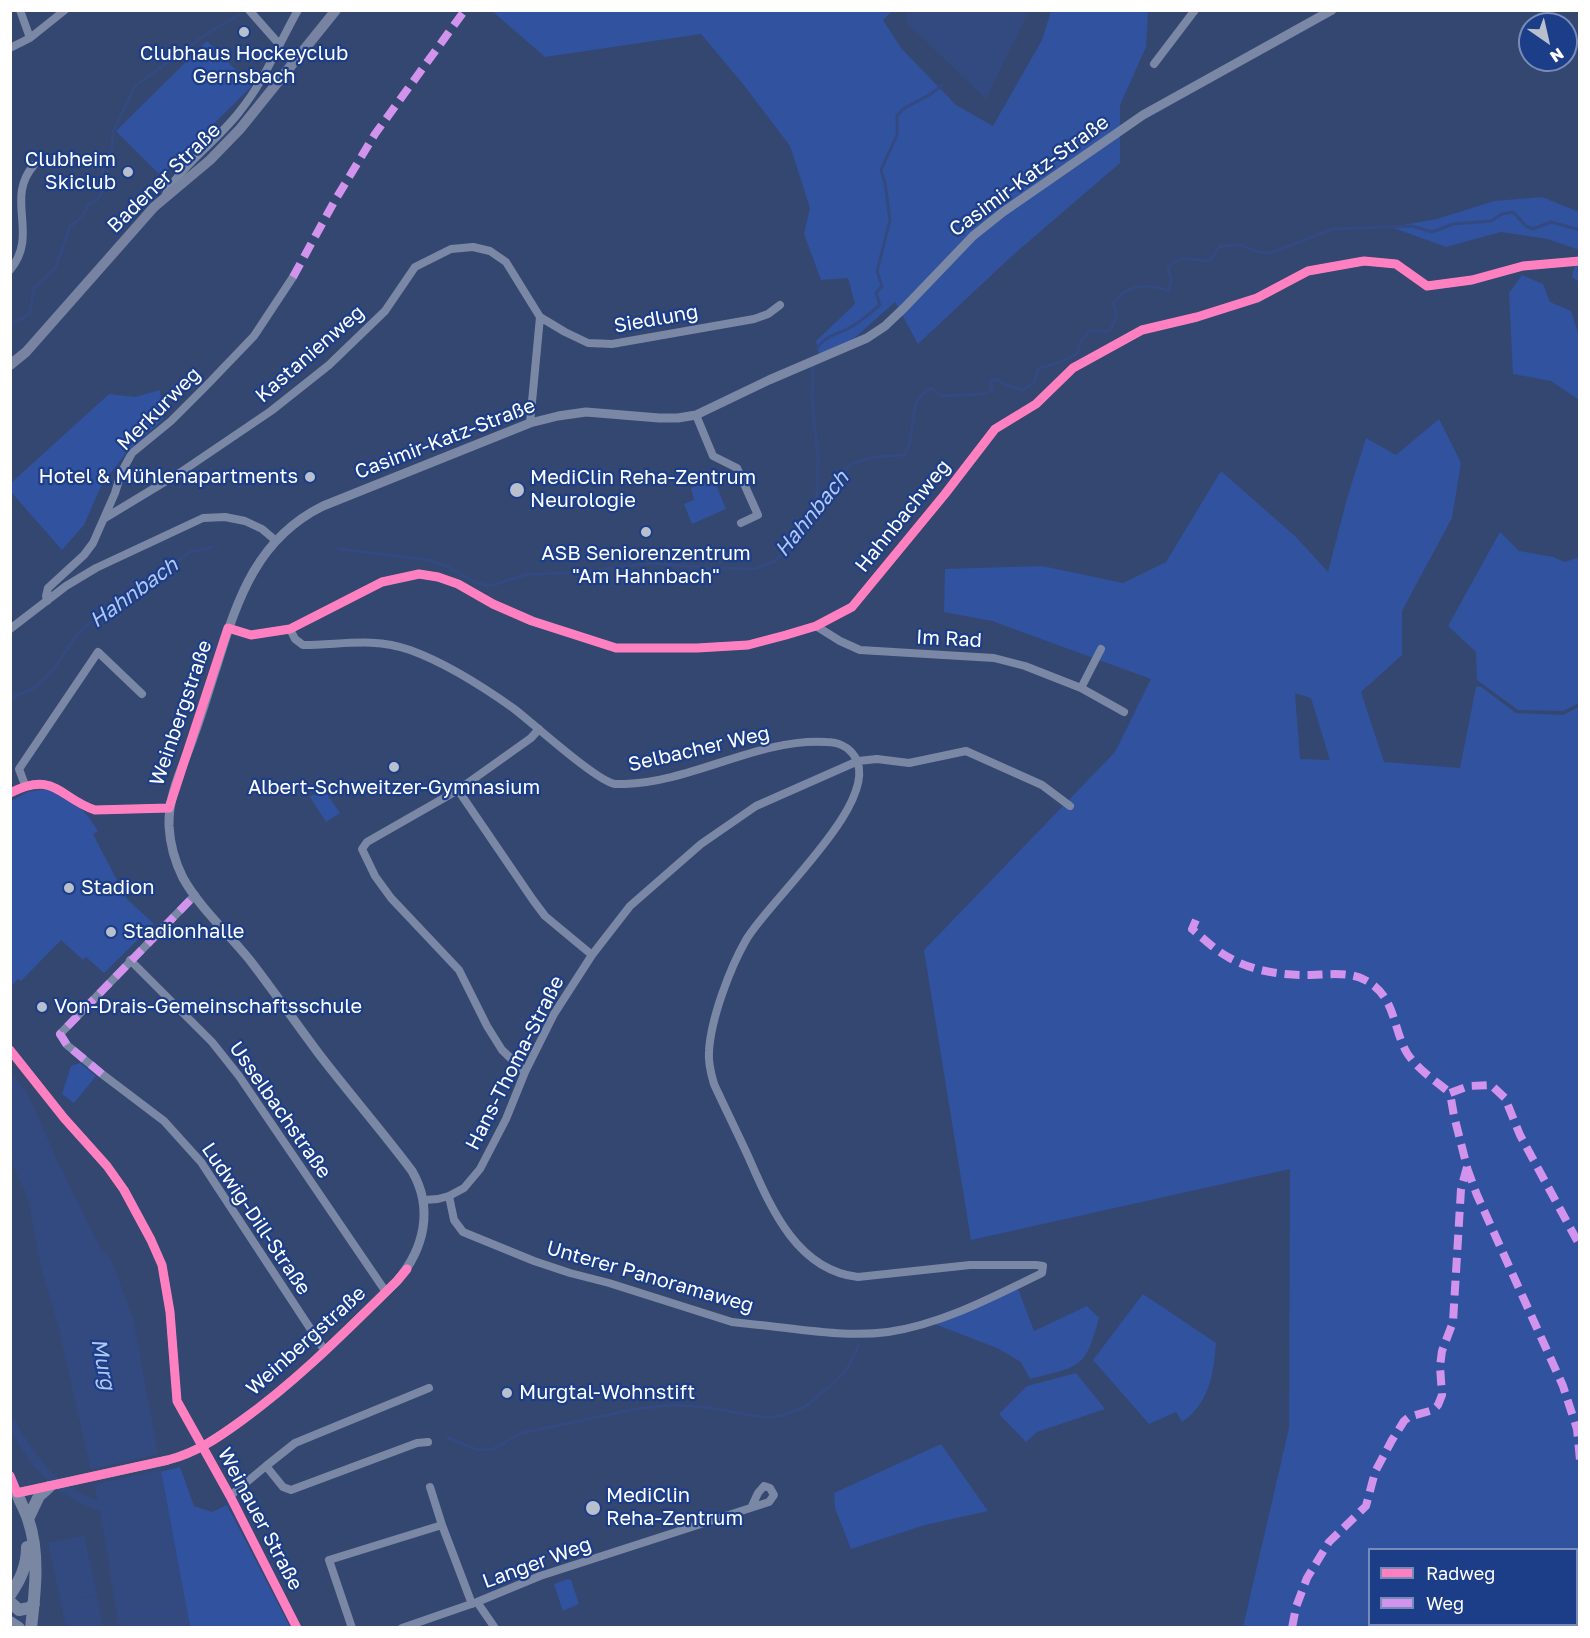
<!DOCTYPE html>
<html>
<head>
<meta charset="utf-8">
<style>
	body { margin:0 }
	#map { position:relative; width:1590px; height:1638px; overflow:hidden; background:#344770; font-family:"Golos Text",sans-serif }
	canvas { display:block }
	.frame { position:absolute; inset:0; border:12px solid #fff; pointer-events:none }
	.legend { position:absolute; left:1368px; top:1548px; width:210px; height:78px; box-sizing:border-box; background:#1c3d88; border:2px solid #778bb8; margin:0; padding:8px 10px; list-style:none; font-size:18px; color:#fff }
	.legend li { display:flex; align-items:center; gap:12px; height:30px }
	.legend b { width:30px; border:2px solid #778bb8 }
	.north { position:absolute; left:1518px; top:12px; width:60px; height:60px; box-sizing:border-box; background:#1c3d88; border:2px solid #778bb8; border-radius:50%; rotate:146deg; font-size:16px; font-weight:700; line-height:24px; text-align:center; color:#fff }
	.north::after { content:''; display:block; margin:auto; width:21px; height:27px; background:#b8bfcd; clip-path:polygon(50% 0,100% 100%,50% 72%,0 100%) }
</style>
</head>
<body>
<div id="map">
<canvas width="1590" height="1638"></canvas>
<div class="frame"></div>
<ul class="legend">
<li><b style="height:8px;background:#ff80c0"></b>Radweg</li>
<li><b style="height:8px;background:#d193ec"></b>Weg</li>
</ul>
<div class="north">N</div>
</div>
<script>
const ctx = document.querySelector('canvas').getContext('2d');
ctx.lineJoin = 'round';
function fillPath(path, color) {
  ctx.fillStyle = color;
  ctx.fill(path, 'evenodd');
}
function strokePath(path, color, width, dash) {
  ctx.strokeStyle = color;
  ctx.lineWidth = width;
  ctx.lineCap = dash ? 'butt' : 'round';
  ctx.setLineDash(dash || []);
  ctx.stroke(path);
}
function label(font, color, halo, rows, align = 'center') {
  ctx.font = font + ' "Golos Text",sans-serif';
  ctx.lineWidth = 4.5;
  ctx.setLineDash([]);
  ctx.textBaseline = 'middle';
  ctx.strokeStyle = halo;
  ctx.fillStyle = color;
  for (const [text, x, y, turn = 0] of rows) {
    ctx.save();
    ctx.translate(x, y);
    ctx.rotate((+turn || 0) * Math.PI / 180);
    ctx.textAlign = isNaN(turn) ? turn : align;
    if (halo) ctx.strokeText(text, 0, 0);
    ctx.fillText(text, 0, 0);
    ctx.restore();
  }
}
fillPath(new Path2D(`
	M492,11H892L883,20L901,48L956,105L993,126L1042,40L1051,11H1148L1146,47L1120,105V163L1013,255L918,344L895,302L842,349L819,355L816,341L855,304L848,278L821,280L804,234L810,208L790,146L743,84L701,34L545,57Z
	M207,41L252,86L161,176L116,131Z
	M1542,197L1579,212V282L1572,277L1579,250L1548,239L1501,232L1446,247L1391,227L1437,219L1494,201Z
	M1522,275L1543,284L1550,302L1571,311L1579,336V400L1551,381L1513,374L1509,293Z
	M160,390L163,419L127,452L102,484L84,525L62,550L11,492V483L109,394L135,397Z
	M1439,419L1461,463L1452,518L1402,611V655L1361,692L1384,762L1460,768L1476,687L1480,686L1516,713L1563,715L1579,707V1627H1243L1289,1428L1290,1169L971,1240L924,950L1115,752L1151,679L992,621L944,612L945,569L1042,566L1123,583L1166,562L1221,471L1296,537L1328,572L1346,502L1366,438L1396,455ZM1295,693L1311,698L1330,760L1300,759ZM1370,1550H1576V1624H1370Z
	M714,480L726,509L692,524L684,504L694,500L691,488Z
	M1500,532L1519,551L1553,557L1565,562L1579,557V703L1563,711L1518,710L1477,680L1476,652L1448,626Z
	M323,788L340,813L326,822L310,797Z
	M46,789C72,797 84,808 98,831L93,834L119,884L124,882L129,892L125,897L154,924L104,973L86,957L83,960L61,940L21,981L18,979L11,986V801L28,792Z
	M80,1063L96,1076L74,1103L62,1094L71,1066Z
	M1017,1286L1034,1331L1087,1306L1099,1318C1085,1370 1080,1366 1030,1379L1021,1362L997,1348L932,1323Z
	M1143,1294L1216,1343C1214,1373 1209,1404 1182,1422L1176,1412L1149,1424L1093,1360Z
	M1076,1373L1105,1409L1037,1432L1026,1442L999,1414L1027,1386Z
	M941,1444L988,1511L925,1525L851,1549L835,1508L834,1493Z
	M180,1467L194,1506L212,1512L227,1505L290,1627H190L160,1472Z
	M568,1579L571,1580L579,1604L563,1611L554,1584Z`), '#30529f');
fillPath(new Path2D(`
	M909,11V10L1029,11L986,99L906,22L907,12Z
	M10,1073L27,1092L58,1162L100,1247L110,1256L133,1318L190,1627H119L99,1506L57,1322L40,1263L27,1195L11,1162Z
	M84,1535L97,1594L72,1600L97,1595L103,1627H66L48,1543Z`), '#334a80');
fillPath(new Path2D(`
	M160,1454L163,1469L91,1485L87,1470Z`), '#344770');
strokePath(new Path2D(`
	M10,322L20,320L30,313L34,288L55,268L70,227L84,214L88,205L96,201L101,195L103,164L112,149L113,132L135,86L211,31L239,15
	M817,349C822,337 838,334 849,328C861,322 870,313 880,305L876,293L882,286L877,271L890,220L885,183L881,170L897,135V116L903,109L931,94L942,85
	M813,366L812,397L818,459L816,514
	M339,549L428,560L446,566L477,583L490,586L528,574L578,573L651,563L708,568L754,569L773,562L784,553L801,535L826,502L844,469L856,462L876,457L904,455C919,435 904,401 931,388L941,396L985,394L993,390L990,381L997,379L1003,384L1024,390L1034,382L1039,368L1058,363L1077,354L1081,341L1090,331H1110L1117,315L1113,304C1126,284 1147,283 1169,291L1171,278L1168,268C1181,253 1189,260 1206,261L1212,258L1220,246L1240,245L1259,252L1271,253L1333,229L1412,226L1432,232L1453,224L1491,221L1502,214L1513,212L1526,226L1533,229L1551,222L1580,230
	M10,698L33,689L52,671L77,635L88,624L115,606L125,595L156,576L190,552L212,547
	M447,1437L477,1450L493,1449L522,1433L636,1409L671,1405L705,1407L767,1418L783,1415L803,1408L836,1381L849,1366L859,1344`), '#334a80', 3);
strokePath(new Path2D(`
	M10,1421C35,1466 58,1494 108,1509`), '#334a80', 9);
strokePath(new Path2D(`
	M20,10L30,38L65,10
	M249,10L279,44
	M10,48L30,38
	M1154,64L1195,10
	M166,194C181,166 219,139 240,111C265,80 278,45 298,10
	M10,270C40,234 4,199 34,165
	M540,317L565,332L588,343L612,344L754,319L768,314L780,305
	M696,415L713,456L737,468L758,515L741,523
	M105,518L181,472L271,411L329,365L385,311L415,267L451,249L473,247L490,251L506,262L540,317L530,423
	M47,601L46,596L48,588L84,555L93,543L115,493L121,473L132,453L171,421L207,385L254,336L293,277
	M816,626L840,641L860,650L994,658L1025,666L1081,688L1124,712
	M228,628L251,635L290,629L382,582L419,574L438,577L458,584L493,604L532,621L616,648H697L748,645L786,635L816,626L852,607L945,494L995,429L1036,404L1073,368L1142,330L1197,317L1257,298L1308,271L1364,261L1396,264L1427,286L1472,280L1523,266L1580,261
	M10,629L66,586L96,568L203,518L225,517L245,521L262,529L275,540
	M290,629L295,639L303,645C342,645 372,637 410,650C446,663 482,686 513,708C533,723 596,781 615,784C616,784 624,784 625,784C693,782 758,738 826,742C838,742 849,747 855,757C883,801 767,902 746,940C730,968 711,1018 709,1051C708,1062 711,1074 714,1084C725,1108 737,1132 748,1156C770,1206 796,1270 858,1277L970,1265H1036L1043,1266L1042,1273C993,1297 942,1324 888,1332C843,1338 795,1328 750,1324L732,1322L609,1283L570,1273L534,1261L463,1232L454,1220L449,1196
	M1081,688L1101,649
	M25,785L19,769L98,652L142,694
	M458,790L533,900L545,916L592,955
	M10,793C55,770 59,798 95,810L169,808
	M195,895L60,1034L67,1045L102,1074L164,1121L201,1162L325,1351
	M130,960L212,1042L239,1076L386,1292
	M10,1050L64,1118L107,1166L124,1190L151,1240L162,1265L170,1312L177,1401L230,1496L297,1628
	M525,1072L502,1050L487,1026L459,970L391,898L375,876L362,849L367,842L458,790L531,738L539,729
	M424,1200L438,1199L449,1196L464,1188L480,1169L506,1119L525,1072L554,1014L592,955L630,906L701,844L756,806L858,761L877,759L909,763L966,751L1042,785L1070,806
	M266,1466L295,1443L429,1388
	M430,1487L442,1525
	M230,1496L266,1466L283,1487L291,1490L417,1443L428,1442
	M477,1602L495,1628
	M352,1628L329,1560L442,1525L472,1604
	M402,1628L477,1602L540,1576L769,1502L774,1495L770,1488L764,1486L758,1493L752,1506`), '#7b88a5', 8);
strokePath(new Path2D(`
	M10,1476L17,1493L168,1460C196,1453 219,1437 241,1421C298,1380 347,1330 397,1281C424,1249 434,1209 412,1171C382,1131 349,1093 319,1054C295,1022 273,990 249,959C227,932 200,908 183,878C175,862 170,844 169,826C168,793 184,765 194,735C203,711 210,686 218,662C238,597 258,538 323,506L530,423L558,416L586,412L659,418H678L696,415L769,380L867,338L885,326L904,308L973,236L1003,212L1143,115L1332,10`), '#7b88a5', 9);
strokePath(new Path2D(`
	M10,365L26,352L154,207L210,160L240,129L336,10`), '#7783a1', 10);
strokePath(new Path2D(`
	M17,1493C20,1502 25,1510 28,1519C40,1553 35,1593 31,1628
	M28,1519L39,1496L49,1487
	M10,1595C21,1579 27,1565 27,1547
	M10,1602L19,1610L29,1608L34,1604
	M10,1622L19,1628`), '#7a87a3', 12);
strokePath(new Path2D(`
	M293,277L334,202L375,134L465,10
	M1196,920L1192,929C1203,938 1215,950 1228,957C1252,971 1280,975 1307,975C1325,975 1349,971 1365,980C1396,996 1392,1027 1407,1053C1417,1069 1436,1081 1450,1093
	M102,1074L67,1045L60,1034L195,895
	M1450,1093L1469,1086L1491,1085L1505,1098L1520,1135L1580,1246
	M1467,1168L1477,1195L1563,1386L1577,1429L1580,1460
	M1292,1628L1296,1607L1307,1578L1329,1542L1366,1506L1375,1472L1392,1440L1404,1421L1409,1417L1433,1410L1438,1405L1442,1395L1440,1366L1442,1351L1453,1322L1461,1189L1467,1167L1454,1116L1450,1093`), '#d193ec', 8, [15, 8]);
strokePath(new Path2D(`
	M10,793C55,770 59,798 95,810L169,808L228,628L251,635L290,629L382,582L419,574L438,577L458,584L493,604L532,621L616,648H697L748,645L786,635L816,626L852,607L945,494L995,429L1036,404L1073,368L1142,330L1197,317L1257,298L1308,271L1364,261L1396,264L1427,286L1472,280L1523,266L1580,261
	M10,1050L64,1118L107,1166L124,1190L151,1240L162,1265L170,1312L177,1401L230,1496L297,1628
	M10,1476L17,1493L168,1460C196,1453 219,1437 241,1421C298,1380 347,1330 397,1281L407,1269`), '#ff80c0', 9);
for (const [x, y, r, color] of [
	[244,32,6,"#b8bfcd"],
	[128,172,6,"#b8bfcd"],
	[310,477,6,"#b8bfcd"],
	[517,490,8,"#b8bfcd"],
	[646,532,6,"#b8bfcd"],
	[394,767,6,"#b8bfcd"],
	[69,888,6,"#b8bfcd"],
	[111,932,6,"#b8bfcd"],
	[42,1007,6,"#b8bfcd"],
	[507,1393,6,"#b8bfcd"],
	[593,1508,8,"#b8bfcd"]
]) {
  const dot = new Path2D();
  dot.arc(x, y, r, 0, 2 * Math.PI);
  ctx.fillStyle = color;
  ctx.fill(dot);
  strokePath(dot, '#1c3d88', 2);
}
label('20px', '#fff', '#1c3d88', [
	["Clubhaus Hockeyclub",244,54,"center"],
	["Gernsbach",244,77,"center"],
	["Clubheim",116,160,"right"],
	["Skiclub",116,183,"right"],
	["Hotel & Mühlenapartments",298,477,"right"],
	["MediClin Reha-Zentrum",530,478],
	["Neurologie",530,501],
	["ASB Seniorenzentrum",646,554,"center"],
	["\"Am Hahnbach\"",646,577,"center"],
	["Albert-Schweitzer-Gymnasium",394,788,"center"],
	["Stadion",81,888],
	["Stadionhalle",123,932],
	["Von-Drais-Gemeinschaftsschule",54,1007],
	["Murgtal-Wohnstift",519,1393],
	["MediClin",606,1496],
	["Reha-Zentrum",606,1519]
], 'left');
label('20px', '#fff', '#1c3d88', [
	["Casimir-Katz-Straße",1029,176,-36],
	["Badener Straße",164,178,-44],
	["Siedlung",656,319,-10],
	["Kastanienweg",310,354,-41],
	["Merkurweg",159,409,-45],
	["Casimir-Katz-Straße",445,439,-21],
	["Hahnbachweg",903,516,-51],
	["Im Rad",949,639,3],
	["Weinbergstraße",181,713,-71],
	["Selbacher Weg",699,749,-13],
	["Hans-Thoma-Straße",515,1063,-63],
	["Usselbachstraße",280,1110,55],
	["Ludwig-Dill-Straße",256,1219,56],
	["Unterer Panoramaweg",650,1277,16],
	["Weinbergstraße",306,1341,-42],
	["Weinauer Straße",260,1519,62],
	["Langer Weg",537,1563,-20]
]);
label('italic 21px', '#b1c6f3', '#1c3d88', [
	["Hahnbach",812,514,-51],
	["Hahnbach",134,593,-36],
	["Murg",103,1364,79]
]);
</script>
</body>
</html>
